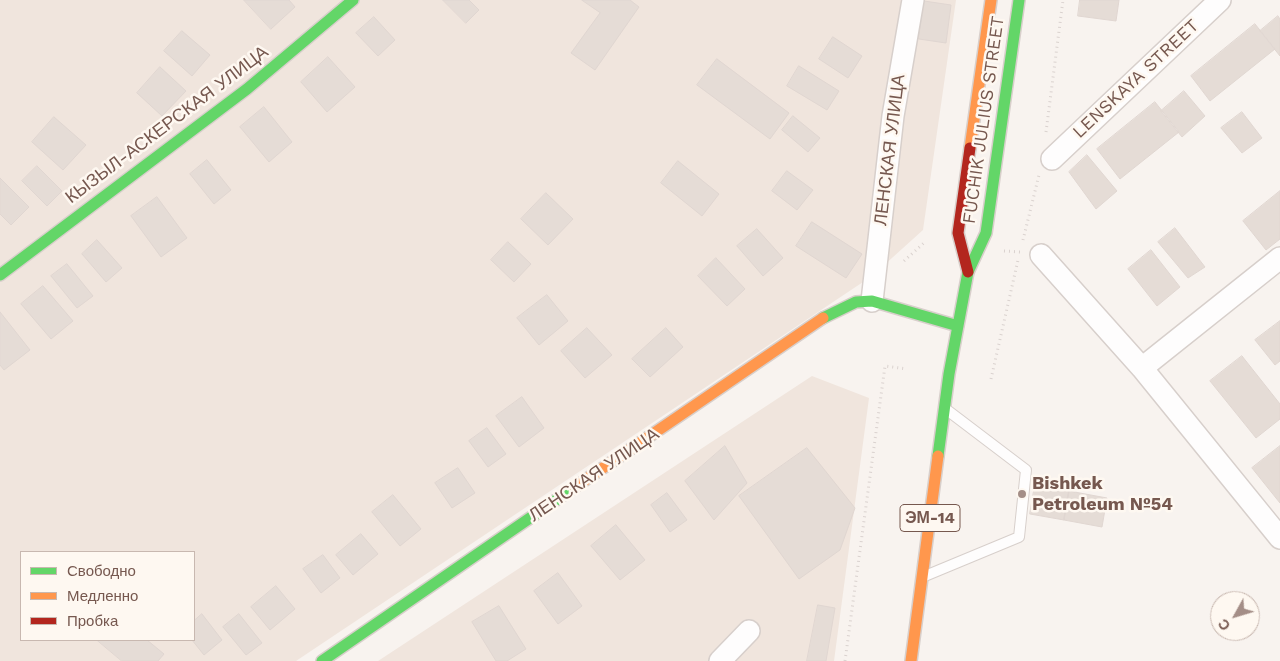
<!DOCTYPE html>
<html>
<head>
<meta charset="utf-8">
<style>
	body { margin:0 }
	#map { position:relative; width:1280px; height:661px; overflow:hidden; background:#f8f3ef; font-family:"Work Sans",sans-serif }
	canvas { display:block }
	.legend { position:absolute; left:20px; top:551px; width:175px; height:90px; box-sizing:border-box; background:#fef8f1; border:1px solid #c8b8b0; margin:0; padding:6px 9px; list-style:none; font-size:15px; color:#76584f }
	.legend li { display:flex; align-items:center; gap:10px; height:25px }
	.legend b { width:25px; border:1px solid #c8b8b0 }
	.north { position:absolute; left:1210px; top:591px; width:50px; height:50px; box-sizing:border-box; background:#fef8f1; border:1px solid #c8b8b0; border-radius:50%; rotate:231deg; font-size:14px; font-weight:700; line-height:20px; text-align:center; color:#76584f }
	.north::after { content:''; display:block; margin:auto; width:18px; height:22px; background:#a48e87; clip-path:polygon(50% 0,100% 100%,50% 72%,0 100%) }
</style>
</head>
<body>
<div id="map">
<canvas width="1280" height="661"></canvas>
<ul class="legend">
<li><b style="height:6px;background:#63d668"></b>Свободно</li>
<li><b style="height:6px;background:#ff974d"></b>Медленно</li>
<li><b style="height:6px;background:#b3261e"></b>Пробка</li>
</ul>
<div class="north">С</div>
</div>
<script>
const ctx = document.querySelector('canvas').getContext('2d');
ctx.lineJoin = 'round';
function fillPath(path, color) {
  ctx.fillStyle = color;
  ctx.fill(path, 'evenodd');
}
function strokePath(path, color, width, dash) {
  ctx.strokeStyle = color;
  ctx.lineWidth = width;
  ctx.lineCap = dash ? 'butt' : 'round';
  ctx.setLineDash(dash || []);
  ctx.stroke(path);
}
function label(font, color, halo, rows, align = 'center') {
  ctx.font = font + ' "Work Sans",sans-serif';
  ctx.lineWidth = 5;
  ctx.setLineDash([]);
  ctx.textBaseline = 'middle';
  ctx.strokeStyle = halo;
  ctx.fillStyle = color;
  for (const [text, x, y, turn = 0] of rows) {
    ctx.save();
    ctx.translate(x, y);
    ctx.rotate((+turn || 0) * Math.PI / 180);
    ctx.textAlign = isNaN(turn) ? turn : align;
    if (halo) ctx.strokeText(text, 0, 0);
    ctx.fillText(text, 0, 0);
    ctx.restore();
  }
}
fillPath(new Path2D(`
	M0,0H956L923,230L872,276L296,661H0ZM21,552H194V640H21Z
	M812,376L869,398L834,661H378Z`), '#f0e5dd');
const building = new Path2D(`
	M244,0H289L295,7L271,29Z
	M443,0H469L479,10L466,23Z
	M582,0H630L639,7L595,70L571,53L600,13Z
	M1080,0H1119L1116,21L1078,16Z
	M924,1L951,5L946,43L919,39Z
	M1278,16L1280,19V56L1260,31Z
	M374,17L395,40L378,56L356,33Z
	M1255,24L1275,49L1210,101L1191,76Z
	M182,31L210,55L192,76L164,51Z
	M833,37L862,56L848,78L819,59Z
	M328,57L355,87L327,112L301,82Z
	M717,59L789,113L770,139L697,85Z
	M799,66L839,91L827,110L787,86Z
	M160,67L186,91L162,116L137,93Z
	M1184,91L1205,116L1182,137L1161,111Z
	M1155,102L1179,132L1120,179L1097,149Z
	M264,107L292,142L269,162L240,127Z
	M1242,112L1262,138L1242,153L1221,128Z
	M793,116L820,138L808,152L782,130Z
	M54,117L86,145L63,170L32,142Z
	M1087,155L1117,191L1096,209L1069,172Z
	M207,160L231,190L214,204L190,174Z
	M678,161L719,194L702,216L661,183Z
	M37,166L62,191L47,206L22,181Z
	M787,171L813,190L797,210L772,191Z
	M0,178L29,207L11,225L0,214Z
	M1280,191V239L1266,250L1243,221Z
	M546,193L573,219L548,245L521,219Z
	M157,197L187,238L161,257L131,216Z
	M812,222L862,254L846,278L796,246Z
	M1175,228L1205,267L1188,278L1158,242Z
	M757,229L783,258L763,276L737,246Z
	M97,240L122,268L106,282L82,254Z
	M508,242L531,264L514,282L491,260Z
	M1151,250L1180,287L1157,306L1128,269Z
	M716,258L745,289L727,306L698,276Z
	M67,264L93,296L77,308L51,276Z
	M43,286L73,321L51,339L21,304Z
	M547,295L568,321L539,345L517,318Z
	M0,312L30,350L4,370L0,365Z
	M1280,321V361L1275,365L1255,340Z
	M587,328L612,355L585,378L561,351Z
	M666,328L683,347L650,377L632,359Z
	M1242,356L1280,404V419L1256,438L1210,381Z
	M522,397L544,428L519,447L496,416Z
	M487,428L506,454L488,467L469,441Z
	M725,446L747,483L714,520L685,481Z
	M1280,446V503L1252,468Z
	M807,448L855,508L840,550L799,579L739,496Z
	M458,468L475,493L452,508L435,483Z
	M1035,485L1069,491L1064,520L1030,514Z
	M1069,491L1107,498L1102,527L1064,520Z
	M667,493L687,520L670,532L651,505Z
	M393,495L421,529L400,546L372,512Z
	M616,525L645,560L620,580L591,546Z
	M361,534L378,554L353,575L336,555Z
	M323,555L340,578L321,593L303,569Z
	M558,573L582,606L558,624L534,591Z
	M276,586L295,609L270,630L251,607Z
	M818,605L835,608L826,661H807Z
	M499,606L526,649L507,661H496L472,622Z
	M202,614L222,640L204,655L192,640H194V621Z
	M239,614L262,643L246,655L223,627Z
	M97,640H147L164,654L158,661H122Z`);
fillPath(building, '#e5dcd6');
strokePath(building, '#e0d6d1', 1);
const lane = new Path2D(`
	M925,576L1019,537L1026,470L947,410`);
const street = new Path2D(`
	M1052,159L1220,0
	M1041,255L1142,368L1280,538
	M872,301L893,116L913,0
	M1142,368L1280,258
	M720,661L749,631`);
const fast = new Path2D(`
	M0,275L247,89L353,0
	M823,318L856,302L872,301L958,326
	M938,456L949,374L968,272L986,233L1019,0
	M322,661L575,487`);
const slow = new Path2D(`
	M970,148L991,0
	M575,487L823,318
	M911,661L938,456`);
const jam = new Path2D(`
	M968,272L958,233L970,148`);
strokePath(lane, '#d7cfcb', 12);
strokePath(street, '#d7cfcb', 24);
strokePath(fast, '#d8cfcb', 14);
strokePath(slow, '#d8cfcb', 14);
strokePath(jam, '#d8cfcb', 14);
strokePath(new Path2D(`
	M1046,132L1063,0
	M1023,240L1039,175
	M1004,251L1021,252
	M904,261L926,241
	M991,379L1018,260
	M845,661L885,366L907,369`), '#dad2cf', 3, [1, 4]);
strokePath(lane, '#fefdfd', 10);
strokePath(street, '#fefdfd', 21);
strokePath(fast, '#63d668', 11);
strokePath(slow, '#ff974d', 11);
strokePath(jam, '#b3261e', 11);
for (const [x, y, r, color] of [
	[1022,494,5,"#a48e87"]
]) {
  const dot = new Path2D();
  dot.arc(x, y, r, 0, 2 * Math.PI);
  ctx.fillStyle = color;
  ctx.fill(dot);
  strokePath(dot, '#fef8f1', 2);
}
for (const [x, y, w] of [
	[930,518,60]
]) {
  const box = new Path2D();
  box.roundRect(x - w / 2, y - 13.5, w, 27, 4);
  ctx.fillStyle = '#fef8f1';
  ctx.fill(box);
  strokePath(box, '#76584f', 1);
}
label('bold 16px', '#76584f', null, [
	["ЭМ-14",930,518]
]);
label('18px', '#76584f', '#fef8f1', [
	["LENSKAYA STREET",1136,79,-43],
	["FUCHIK JULIUS STREET",984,120,-82],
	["КЫЗЫЛ-АСКЕРСКАЯ УЛИЦА",167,125,-37],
	["ЛЕНСКАЯ УЛИЦА",890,150,-83],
	["ЛЕНСКАЯ УЛИЦА",594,475,-34]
]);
label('bold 18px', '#76584f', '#fef8f1', [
	["Bishkek",1032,484],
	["Petroleum №54",1032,505]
], 'left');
</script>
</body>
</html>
